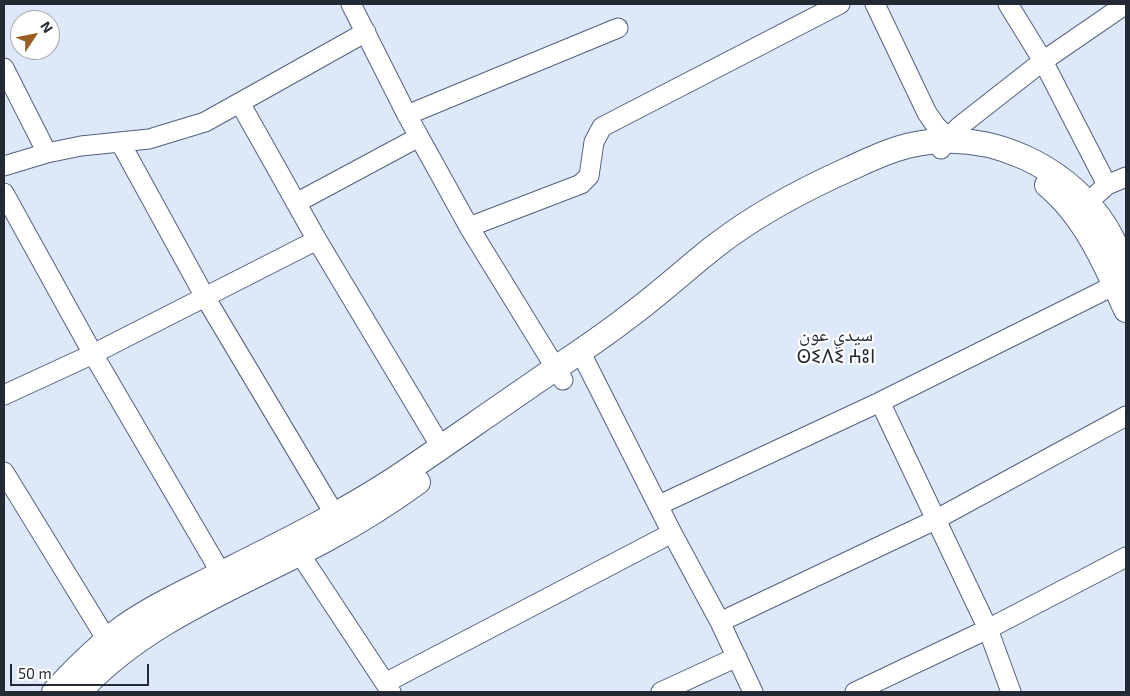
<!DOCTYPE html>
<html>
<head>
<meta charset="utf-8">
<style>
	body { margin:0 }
	#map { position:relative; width:1130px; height:696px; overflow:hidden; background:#dde8fb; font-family:"Exo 2",sans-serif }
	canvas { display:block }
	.frame { position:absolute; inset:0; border:5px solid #232a36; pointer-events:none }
	.north { position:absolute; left:10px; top:10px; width:50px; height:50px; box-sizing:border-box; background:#fff; border:1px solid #a7aaaf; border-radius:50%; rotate:56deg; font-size:14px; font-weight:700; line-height:20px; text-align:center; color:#232a36 }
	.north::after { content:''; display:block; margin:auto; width:18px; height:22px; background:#9a5c21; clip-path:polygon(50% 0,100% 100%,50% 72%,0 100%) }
	.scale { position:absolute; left:10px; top:664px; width:139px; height:22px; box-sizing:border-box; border:2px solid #232a36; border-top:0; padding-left:6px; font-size:15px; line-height:18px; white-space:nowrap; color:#232a36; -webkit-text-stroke:4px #fff; paint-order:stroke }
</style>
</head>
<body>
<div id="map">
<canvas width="1130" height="696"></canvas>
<div class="frame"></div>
<div class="north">N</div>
<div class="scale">50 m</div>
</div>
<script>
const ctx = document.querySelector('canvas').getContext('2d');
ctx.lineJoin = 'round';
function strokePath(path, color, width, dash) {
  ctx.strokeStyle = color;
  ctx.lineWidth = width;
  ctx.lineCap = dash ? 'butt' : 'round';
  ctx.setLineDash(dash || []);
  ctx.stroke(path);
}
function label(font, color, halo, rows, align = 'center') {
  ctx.font = font + ' "Exo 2","Noto Naskh Arabic","Noto Sans Tifinagh",sans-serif';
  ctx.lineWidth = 4.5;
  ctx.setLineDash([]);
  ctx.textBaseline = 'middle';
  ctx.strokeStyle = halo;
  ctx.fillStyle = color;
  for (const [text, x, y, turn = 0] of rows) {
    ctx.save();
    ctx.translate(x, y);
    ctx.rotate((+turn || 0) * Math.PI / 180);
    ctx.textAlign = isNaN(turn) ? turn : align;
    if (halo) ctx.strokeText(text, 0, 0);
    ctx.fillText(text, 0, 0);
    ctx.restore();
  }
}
const minor = new Path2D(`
	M351,4L407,115L469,227L563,380
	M875,4L927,113L936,126L948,138
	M1008,4L1043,61L1107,185
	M4,68L47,153
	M240,103L317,240L441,447
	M407,115L618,28
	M120,142L205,297L335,515
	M941,149L945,141L960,126L1043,61L1126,4
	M4,166L47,153L81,146L149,139L205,122L366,32
	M4,193L93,354L221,573
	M296,203L419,137
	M1077,212L1107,185L1126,177
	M469,227L581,184L589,176L594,142L602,127L840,4
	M580,351L672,533L720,622L753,692
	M4,395L93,354L317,240
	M880,402L988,629L1011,692
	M4,472L107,640
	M659,505L880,402L1115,285
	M292,542L391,692
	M720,622L935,520L1126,416
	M385,683L672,533
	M661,692L737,657
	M855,692L988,629L1126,557`);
const major = new Path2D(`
	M1047,185C1085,216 1107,267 1126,310
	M54,692C76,668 98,646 125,626C155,605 189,590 222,573C280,544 339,515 393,480C438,450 483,418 527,388C561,364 596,342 628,317C658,295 685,270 714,247C755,215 802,190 849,169C875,157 900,145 929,142C994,134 1060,165 1099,217C1111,233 1118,251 1126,269
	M79,692C147,618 241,586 327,539C359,522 389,503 418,482`);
strokePath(minor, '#51617c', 21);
strokePath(major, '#51617c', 26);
strokePath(minor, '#fff', 19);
strokePath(major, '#fff', 24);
label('19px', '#232a36', '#fff', [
	["سيدي عون",836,335],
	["ⵙⵉⴷⵉ ⵄⵓⵏ",836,357]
]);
</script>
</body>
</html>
